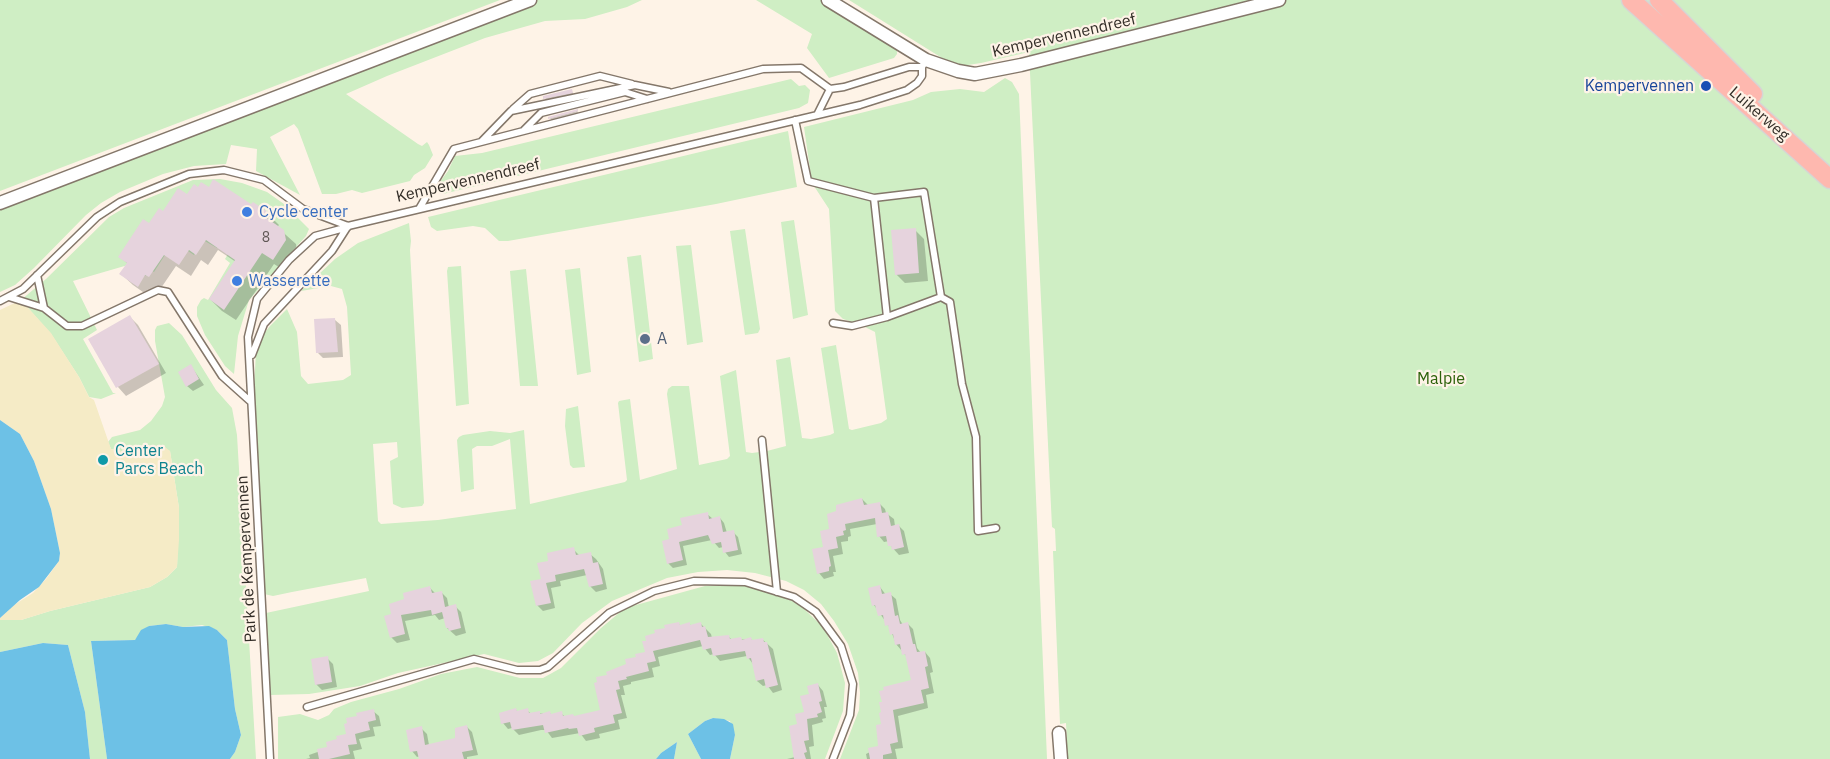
<!DOCTYPE html>
<style>
body{margin:0}
canvas{display:block;background:#fef3e7}
</style>
<canvas width="1830" height="759"></canvas>
<script>
const ctx = document.querySelector('canvas').getContext('2d');
ctx.lineJoin = 'round';
function fillPath(path, color) { ctx.fillStyle = color; ctx.fill(path, 'evenodd'); }
const shape = rows => new Path2D(rows.map(r => 'M' + r).join(''));
function stroke(path, color, width, dash) { ctx.strokeStyle = color; ctx.lineWidth = width; ctx.lineCap = dash ? 'butt' : 'round'; ctx.setLineDash(dash || []); ctx.stroke(path); }
function write(font, color, halo, rows, align = 'center') {
  ctx.font = font + ' "IBM Plex Sans",sans-serif'; ctx.lineWidth = 4.5; ctx.setLineDash([]); ctx.textBaseline = 'middle'; ctx.strokeStyle = halo; ctx.fillStyle = color; for (const [text, x, y, turn = 0] of rows) {
    ctx.save(); ctx.translate(x, y); ctx.rotate((+turn || 0) * Math.PI / 180); ctx.textAlign = isNaN(turn) ? turn : align; if (halo) ctx.strokeText(text, 0, 0); ctx.fillText(text, 0, 0); ctx.restore();
  }
}
const green = shape([
 [0,0,500,0,0,191],
 [538,0,642,0,627,7,585,19,545,21,485,38,387,76,346,94,418,144,422,146,427,142,429,145,433,155,425,168,414,175,410,181,362,193,352,190,336,194,322,194,298,129,294,124,270,137,300,195,256,171,257,149,231,145,226,164,194,166,163,174,120,192,101,203,86,215,34,268,15,285,0,292,0,208,204,132],
 [756,0,821,0,893,45,897,51,897,54,894,58,829,78,807,48,812,34],
 [849,0,1830,0,1830,759,1061,759,1061,744,1067,742,1066,723,1060,724,1053,551,1056,551,1055,529,1052,527,1029,52,981,63,961,66,942,58],
 [1005,78,1012,82,1019,94,1047,759,840,759,859,710,860,693,858,673,848,644,834,621,821,604,804,590,786,581,755,573,727,570,698,572,667,578,612,601,582,623,553,653,538,661,519,663,484,654,398,673,360,686,309,694,270,695,266,613,369,591,366,578,292,592,273,596,264,594,254,388,256,352,259,340,270,326,287,309,297,332,301,376,308,384,343,380,351,375,347,307,342,289,331,286,301,291,335,259,358,243,409,223,411,241,410,250,424,503,422,506,402,508,393,504,390,461,398,457,397,442,373,444,378,521,381,524,438,520,516,509,510,439,492,446,477,446,472,449,474,489,461,492,457,440,459,437,463,435,490,431,510,433,524,430,530,504,625,482,627,480,618,403,619,401,630,399,640,480,677,469,667,394,668,389,672,386,689,386,699,465,727,459,730,456,720,376,736,370,746,452,752,453,767,451,786,446,776,360,790,357,802,438,811,439,830,435,834,433,821,348,836,345,849,429,852,430,881,423,887,419,875,332,859,324,843,319,835,311,829,209,812,183,804,127,913,100,931,92,960,89,984,92],
 [791,79,799,86,805,85,810,90,808,103,799,108,443,194,436,187,448,171,455,156,482,153],
 [788,131,797,187,716,204,508,241,499,241,485,228,473,226,437,231,431,227,428,217],
 [220,179,242,183,267,192,284,204,309,229,306,236,249,300,238,336,234,374,225,366,205,335,197,316,197,307,201,300,204,298,208,300,230,263,225,259,241,232,231,226,217,248,203,240,194,255,185,249,165,255,154,272,150,270,146,276,128,265,73,281,97,330,83,339,113,393,116,393,101,399,89,397,79,377,51,334,21,300,46,279,109,217,124,208,193,180],
 [794,220,808,315,793,319,781,222],
 [745,229,760,329,758,333,745,335,730,231],
 [691,245,703,342,687,345,676,246],
 [641,255,653,359,639,362,627,257],
 [461,266,469,404,456,406,447,271,448,267],
 [580,268,591,372,577,375,565,270],
 [526,269,538,386,520,386,510,271],
 [169,323,182,335,216,390,232,408,237,435,256,759,230,759,235,752,241,735,235,709,227,640,217,630,202,625,183,627,166,624,149,626,135,640,91,641,107,759,90,759,85,712,68,645,43,643,0,652,0,620,21,620,50,611,150,587,167,577,177,567,179,508,170,451,151,446,126,452,111,449,108,442,112,437,140,430,151,421,162,406,165,397,155,341,155,330,157,326],
 [578,406,585,467,573,468,570,465,565,426,566,409],
 [705,586,751,586,792,601,803,608,823,627,837,653,845,683,843,711,825,759,730,759,735,735,730,721,713,718,705,721,688,734,701,759,674,759,677,742,661,753,656,759,278,759,278,717,300,714,318,720,329,715,334,709,351,702,399,689,441,674,477,667,520,678,543,678,561,668,601,628,625,608]
]);
const sand = shape([
 [21,300,51,333,79,377,89,397,94,400,111,449,126,452,151,446,165,447,170,451,179,508,179,540,177,567,167,577,150,587,50,611,21,620,0,620,0,618,14,605,33,593,46,579,59,561,60,553,51,509,34,461,20,434,0,420,0,310]
]);
const water = shape([
 [0,420,20,434,34,461,51,509,60,553,59,561,39,587,20,600,0,618],
 [166,624,183,627,209,626,217,630,227,640,235,709,241,735,235,752,230,759,107,759,91,641,135,640,141,630,149,626],
 [43,643,68,645,85,712,90,759,0,759,0,652],
 [713,718,724,719,733,724,735,735,730,759,701,759,688,734,705,721],
 [677,742,674,759,656,759,661,753]
]);
const shadow = shape([
 [571,90,574,95,547,100,545,98],
 [577,111,580,114,552,121,550,118],
 [188,196,251,206,267,213,279,225,277,227,296,244,297,252,285,271,274,264,236,320,222,311,210,299,236,262,218,250,208,265,201,260,191,276,176,266,161,288,158,286,150,297,133,285,121,274,128,264,120,257,163,213],
 [915,230,924,239,928,281,905,283,896,274],
 [130,317,138,325,166,373,126,396,118,387,90,340],
 [335,320,341,325,343,357,323,358,318,353],
 [191,366,204,385,193,391,187,386],
 [862,499,868,505,880,504,885,509,886,513,894,519,895,526,899,526,904,531,909,553,899,555,890,545,889,541,884,542,879,536,877,524,850,529,851,536,848,537,848,541,841,542,843,554,833,556,836,572,833,572,834,576,824,579,819,573,831,530],
 [707,514,713,519,720,518,724,523,727,533,733,532,738,537,742,554,729,557,725,552,723,547,719,548,712,540,683,546,687,565,673,568,668,563,671,540,684,526],
 [573,549,579,555,590,554,596,559,603,569,607,589,596,592,590,586,587,575,560,581,561,586,551,588,555,608,543,611,537,605,543,580,550,562],
 [880,587,886,595,890,594,896,599,900,620,903,625,908,624,913,629,917,648,921,653,925,652,930,658,933,672,930,673,934,693,926,695,928,708,898,716,903,748,895,749,897,759,867,759,866,754,880,747,883,725,880,714,913,681,908,658,896,644,890,628,874,605],
 [430,588,436,594,441,592,447,598,449,608,455,606,461,612,466,633,456,636,447,628,445,618,439,620,435,615,405,621,410,640,397,643,391,637,393,615],
 [678,623,681,626,689,624,692,626,701,624,711,634,712,638,728,636,732,640,751,639,753,641,762,639,773,649,782,690,773,693,767,685,763,686,757,681,753,664,747,656,720,661,714,654,710,655,703,646,658,657,660,666,652,668,654,677,631,682,631,684,623,686,625,695,621,695,627,718,618,720,620,729,599,734,600,738,586,741,580,733,552,738,546,730,541,730,519,735,512,728,508,729,503,723,516,710,518,712,527,710,531,714,550,713,552,715,561,713,565,717,575,718,602,711,609,676,646,653],
 [327,658,333,664,337,687,322,690,316,684],
 [818,685,823,691,827,707,824,707,826,718,822,719,823,722,812,725,814,746,809,747,811,759,787,759,795,757,799,726,806,713,810,695],
 [373,711,379,716,381,726,373,727,375,736,359,739,362,749,353,751,355,759,306,759,310,758,309,755,329,748,348,735],
 [467,727,472,732,478,755,467,757,467,759,421,759,420,756,417,757,412,751,421,728,427,734,429,745,457,739]
]);
const building = shape([
 [572,89,573,93,543,99,543,96],
 [578,109,578,111,548,119,548,117],
 [213,179,251,204,253,202,268,212,265,217,284,230,286,240,273,260,262,253,224,310,209,299,235,260,206,240,196,255,189,250,179,265,164,255,149,277,145,275,138,287,119,274,127,263,118,257,143,219,149,223,159,208,163,211,178,188,187,194,194,184,198,187,201,182,209,187],
 [916,228,919,273,895,275,891,230],
 [130,315,159,364,116,388,88,339],
 [335,318,338,352,316,353,314,319],
 [191,364,199,379,186,387,178,372],
 [862,498,864,505,880,502,882,513,888,512,891,526,899,524,904,547,892,550,891,546,888,546,886,536,877,537,875,518,845,524,846,530,843,531,844,535,836,537,838,548,828,550,831,566,829,567,829,571,817,574,812,549,823,547,820,531,829,529,827,514,836,511,836,505],
 [708,512,709,519,720,516,723,532,734,530,738,550,723,553,721,542,712,544,708,535,679,542,683,560,667,564,662,541,669,539,667,529,682,525,680,518],
 [574,547,576,555,591,552,593,563,598,562,603,584,589,587,584,569,555,575,556,581,546,583,551,603,536,606,530,581,541,579,537,563,548,561,547,553],
 [880,585,882,594,891,592,895,616,898,615,900,624,908,622,913,644,915,644,917,652,925,651,928,666,925,667,929,688,921,690,924,703,893,710,898,742,890,744,892,753,883,755,883,759,870,759,868,748,878,746,876,725,881,724,879,713,881,712,879,702,882,702,879,691,884,690,883,687,911,680,905,654,902,655,900,644,895,645,893,634,890,635,888,625,885,626,883,615,878,616,875,605,872,606,868,588],
 [430,586,432,593,442,591,445,607,456,604,461,628,449,631,448,628,446,628,442,612,432,615,431,610,401,615,405,634,390,638,384,616,391,614,389,604,404,599,403,593],
 [679,622,680,625,690,622,690,625,701,622,702,627,705,626,708,637,729,635,730,639,741,637,742,640,751,637,752,640,763,638,764,642,767,642,778,685,766,688,764,679,756,681,751,658,747,659,745,651,713,656,711,648,703,650,700,640,653,651,656,661,647,663,649,671,626,677,627,679,618,681,620,689,616,690,622,713,613,715,615,723,594,728,595,732,579,736,577,728,569,729,568,728,545,733,543,725,512,730,510,722,501,724,499,713,516,708,517,711,528,708,529,713,540,711,540,714,550,711,551,714,562,711,563,716,573,714,574,716,600,710,594,683,597,682,596,677,607,675,606,672,626,664,625,659,636,657,635,654,645,652,642,641,646,641,645,636,655,633,654,630,665,628,664,625],
 [328,656,332,682,315,685,311,659],
 [818,683,822,701,819,702,822,712,817,714,818,717,807,719,809,740,804,741,807,752,804,753,806,759,794,759,789,726,797,724,795,714,804,712,800,696,809,694,807,686],
 [374,709,376,720,368,722,370,730,355,734,357,744,348,745,350,754,329,759,319,759,317,749,327,747,326,742,337,739,336,736,346,734,344,724,347,723,346,718,357,716,356,713],
 [467,725,473,750,462,752,464,759,419,759,417,751,410,752,406,730,422,726,425,745,455,738,455,728]
]);
const lane = shape([
 [513,109,530,94,600,76,632,84],
 [818,113,830,89],
 [795,120,808,181,874,198,924,192,941,297,950,302,962,384,976,437,978,531,996,528],
 [524,130,541,113,625,92,647,99],
 [482,141,511,111,635,85,669,92],
 [874,198,887,317,941,297],
 [419,209,454,149,763,69,801,68,830,89,844,87,909,67,922,67],
 [9,297,44,308,37,275],
 [0,301,23,289,97,217,120,202,189,174,224,170,264,180,303,209,348,226,860,105,907,90,917,83,922,76,922,67,926,60],
 [44,308,67,326,82,326,158,290,168,292,222,376,251,402],
 [833,323,852,326,887,317],
 [252,355,264,324,332,251,348,226],
 [762,440,777,592],
 [307,707,474,659,517,670,540,670,548,667,609,613,654,591,694,581,745,582,794,597,816,612,841,646,853,684,850,715,833,759],
 [270,759,248,337,257,299,289,260,315,236,348,227]
]);
const street = shape([
 [828,0,926,60,958,71,975,74,1021,65,1279,0],
 [0,203,530,0],
 [1059,733,1061,759]
]);
const primary = shape([
 [1631,0,1830,179],
 [1659,0,1753,94]
]);
const markers = [
 [1706,86,6,"#1a4fb4"],
 [247,212,6,"#3f7fe0"],
 [237,281,6,"#3f7fe0"],
 [645,339,6,"#5c6f8a"],
 [103,460,6,"#0f9aa8"]
];
const numberNames = [
 ["8",266,238]
];
const streetNames = [
 ["Kempervennendreef",1064,36,-13],
 ["Luikerweg",1759,114,41],
 ["Kempervennendreef",468,181,-13],
 ["Park de Kempervennen",247,559,-93]
];
const transitNames = [
 ["Kempervennen",1694,86]
];
const shopNames = [
 ["Cycle center",259,212],
 ["Wasserette",249,281]
];
const serviceNames = [
 ["A",657,339]
];
const parkNames = [
 ["Malpie",1441,379]
];
const cultureNames = [
 ["Center",115,451],
 ["Parcs Beach",115,469]
];
fillPath(green, '#cfeec4');
fillPath(sand, '#f5ebc6');
fillPath(water, '#6dc1e6');
fillPath(shadow, '#0003');
fillPath(building, '#e6d3dd');
stroke(lane, '#84776a', 9);
stroke(street, '#84776a', 15);
stroke(primary, '#d6d5d4', 21);
stroke(lane, '#fff', 6);
stroke(street, '#fff', 12);
stroke(primary, '#feb8af', 18);
for (const [x, y, r, color] of markers) { const dot = new Path2D(); dot.arc(x, y, r, 0, 2 * Math.PI); ctx.fillStyle = color; ctx.fill(dot); stroke(dot, '#fef3e7', 2); }
write('14px', '#5f5654', null, numberNames);
write('16px', '#322d27', '#fef3e7', streetNames);
write('16px', '#164399', '#fef3e7', transitNames, 'right');
write('16px', '#366cbe', '#fef3e7', shopNames, 'left');
write('16px', '#4e5e75', '#fef3e7', serviceNames, 'left');
write('16px', '#2c6109', '#fef3e7', parkNames);
write('16px', '#0d838f', '#fef3e7', cultureNames, 'left');
</script>
